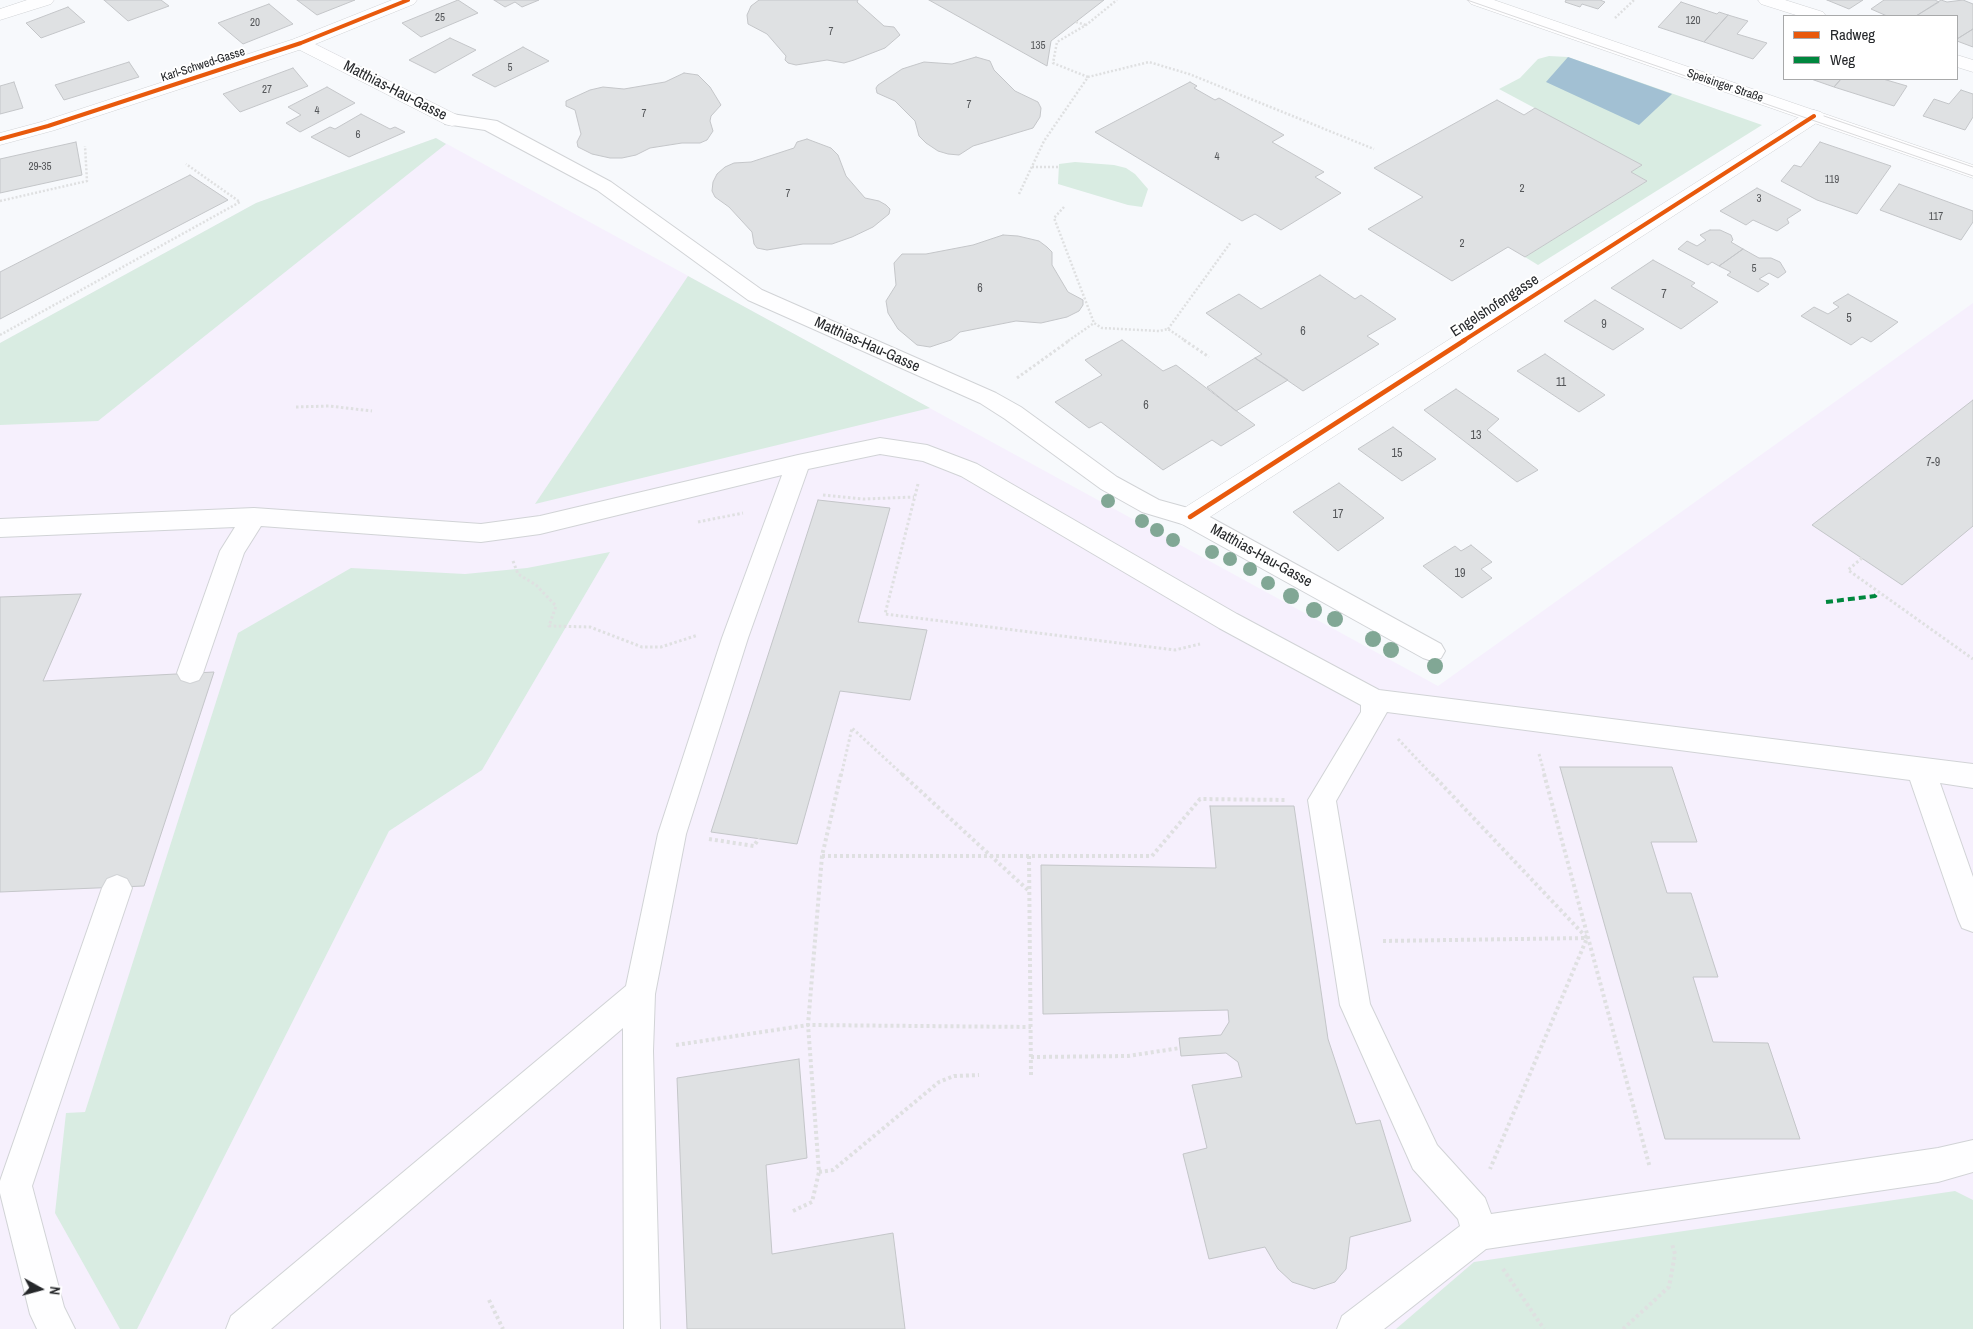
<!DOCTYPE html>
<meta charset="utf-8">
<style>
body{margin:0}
#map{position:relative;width:1973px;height:1329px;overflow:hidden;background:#f7f9fc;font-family:"Archivo Narrow",sans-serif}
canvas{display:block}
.legend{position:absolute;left:1783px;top:15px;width:175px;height:65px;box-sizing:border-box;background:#fff;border:1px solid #a8a9aa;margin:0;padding:6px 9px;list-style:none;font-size:15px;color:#25272a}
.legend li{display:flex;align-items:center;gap:10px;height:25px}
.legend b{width:25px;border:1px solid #a8a9aa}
.north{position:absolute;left:15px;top:1264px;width:50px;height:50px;-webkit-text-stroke:4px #fff;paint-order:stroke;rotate:97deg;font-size:14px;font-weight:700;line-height:20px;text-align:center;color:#25272a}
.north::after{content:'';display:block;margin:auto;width:18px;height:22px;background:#25272a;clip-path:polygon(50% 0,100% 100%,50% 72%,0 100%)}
</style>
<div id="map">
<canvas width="1973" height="1329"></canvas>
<ul class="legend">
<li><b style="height:6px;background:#e8590c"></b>Radweg</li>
<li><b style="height:6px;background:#00873e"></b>Weg</li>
</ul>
<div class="north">N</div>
</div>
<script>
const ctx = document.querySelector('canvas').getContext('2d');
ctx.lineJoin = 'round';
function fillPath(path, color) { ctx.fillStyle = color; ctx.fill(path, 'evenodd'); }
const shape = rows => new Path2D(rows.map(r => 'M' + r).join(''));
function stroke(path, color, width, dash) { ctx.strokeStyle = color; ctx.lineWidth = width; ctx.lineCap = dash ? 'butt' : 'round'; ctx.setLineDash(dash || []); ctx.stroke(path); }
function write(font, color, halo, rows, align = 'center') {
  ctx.font = font + ' "Archivo Narrow",sans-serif'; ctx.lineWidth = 4; ctx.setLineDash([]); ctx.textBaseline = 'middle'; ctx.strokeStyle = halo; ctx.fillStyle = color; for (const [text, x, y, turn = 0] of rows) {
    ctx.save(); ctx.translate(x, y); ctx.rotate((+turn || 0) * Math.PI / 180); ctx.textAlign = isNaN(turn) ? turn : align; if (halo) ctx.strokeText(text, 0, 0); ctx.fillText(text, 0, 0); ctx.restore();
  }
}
const medical = shape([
 [436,138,1438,686,1973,303,1973,1329,0,1329,0,343,256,203]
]);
const green = shape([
 [1549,56,1568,57,1762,125,1538,265,1525,257,1647,181,1631,172,1641,165,1499,89,1520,78,1538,59],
 [436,138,446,144,98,421,0,425,0,343,256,203],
 [1075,162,1114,165,1126,168,1135,174,1148,189,1142,207,1128,205,1058,184,1059,164],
 [688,276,930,408,535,504],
 [610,552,482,770,389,831,137,1329,120,1329,55,1213,66,1113,85,1112,238,633,351,568,465,574,527,568],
 [1955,1191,1973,1200,1973,1329,1396,1329,1474,1262]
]);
const water = shape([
 [1568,57,1672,94,1639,125,1546,82]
]);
const building = shape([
 [104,0,161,0,169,6,128,21,104,0],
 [297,0,355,0,317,15,297,0],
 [458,0,478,13,421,37,402,23,458,0],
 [494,0,539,0,522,7,515,2,505,7,494,0],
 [759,0,858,0,857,2,884,26,894,27,900,35,885,48,854,60,844,63,827,60,796,65,788,63,785,60,786,56,767,34,748,24,747,15,751,6,759,0],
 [929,0,1104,0,1051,41,1047,66,929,0],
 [1566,0,1600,0,1605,2,1598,9,1582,4,1580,7,1565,2,1566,0],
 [1827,0,1863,0,1849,9,1827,0],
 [1884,0,1935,0,1939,2,1916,16,1887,16,1871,9,1884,0],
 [1941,0,1947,2,1963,0,1973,4,1973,29,1957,39,1957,16,1916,16,1941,0],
 [1681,2,1717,14,1719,12,1728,15,1704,42,1658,27,1681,2],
 [269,4,293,24,243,44,218,23,269,4],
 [68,7,85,22,41,38,26,23,68,7],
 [1728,15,1748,21,1737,34,1767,43,1753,59,1704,42,1728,15],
 [1973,29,1973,47,1957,41,1957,39,1973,29],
 [450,38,476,50,435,73,409,60,450,38],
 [523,47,549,61,495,87,472,75,523,47],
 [976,57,990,61,994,70,1015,91,1038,102,1041,108,1040,117,1033,128,973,146,959,155,948,154,938,151,926,143,919,136,915,121,895,101,877,93,876,88,878,85,902,69,924,62,952,64,976,57],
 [129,62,139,77,64,100,55,85,129,62],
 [293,68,308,86,240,112,223,94,293,68],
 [684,73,698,75,710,87,721,105,711,116,710,121,713,131,707,140,700,143,682,143,650,148,636,155,622,158,610,158,592,154,578,147,577,142,581,134,575,110,566,106,566,101,590,90,603,87,624,89,665,82,684,73],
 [1811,79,1841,79,1834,87,1811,79],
 [1841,79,1883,79,1907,86,1894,106,1834,87,1841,79],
 [14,82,23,108,0,114,0,86,14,82],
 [1190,82,1197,86,1194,88,1215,100,1219,98,1284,135,1272,142,1324,172,1315,177,1341,193,1281,230,1255,214,1242,221,1095,132,1190,82],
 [327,87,355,103,300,132,286,123,301,115,288,107,327,87],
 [1961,90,1973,94,1973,117,1965,130,1923,116,1934,99,1949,104,1961,90],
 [1497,100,1524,115,1535,108,1642,165,1631,172,1647,181,1525,257,1508,247,1452,281,1368,229,1423,197,1374,168,1497,100],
 [361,114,390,129,395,127,405,132,349,157,311,137,330,127,335,129,361,114],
 [807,139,831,148,838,155,846,176,865,198,879,201,886,205,890,209,889,214,873,227,852,237,832,244,803,244,767,250,757,248,754,244,752,232,729,207,715,197,712,191,713,182,717,174,725,167,734,163,751,162,794,148,797,142,807,139],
 [76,142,82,175,0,193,0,159,76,142],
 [1820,142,1891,166,1857,214,1817,200,1781,181,1794,165,1801,167,1820,142],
 [190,175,228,200,0,319,0,272,190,175],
 [1899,184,1973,211,1973,222,1961,240,1880,210,1899,184],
 [1757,188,1801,210,1787,219,1789,223,1777,231,1753,220,1746,225,1720,211,1757,188],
 [1710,230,1720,230,1731,235,1733,240,1731,242,1743,249,1719,266,1712,262,1708,265,1678,249,1687,241,1697,246,1706,240,1700,235,1710,230],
 [1003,235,1018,236,1039,241,1047,247,1052,252,1052,265,1068,292,1083,300,1083,305,1079,311,1067,317,1041,323,1016,321,960,332,951,340,930,347,917,345,898,329,888,313,886,301,896,285,894,263,902,254,926,254,973,245,1003,235],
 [1743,249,1759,258,1771,258,1780,262,1786,272,1778,278,1769,273,1759,279,1769,284,1758,292,1727,275,1731,272,1719,266,1743,249],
 [1653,260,1695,283,1691,286,1718,302,1681,329,1611,288,1653,260],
 [1320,275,1355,299,1361,295,1396,319,1367,336,1379,344,1303,391,1255,358,1262,354,1206,313,1239,294,1261,309,1320,275],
 [1848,294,1898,322,1871,342,1862,337,1851,345,1801,316,1814,307,1828,314,1839,307,1833,303,1848,294],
 [1595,300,1644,329,1613,350,1564,321,1595,300],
 [1122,340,1163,371,1176,365,1255,425,1221,446,1212,440,1163,470,1101,422,1089,428,1055,402,1102,375,1085,360,1122,340],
 [1545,354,1605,395,1579,412,1517,371,1545,354],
 [1255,358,1288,380,1236,411,1207,387,1255,358],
 [1456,389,1499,419,1487,430,1538,470,1517,482,1424,410,1456,389],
 [1973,400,1973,526,1902,585,1812,525,1973,400],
 [1393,427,1436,459,1402,481,1358,449,1393,427],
 [1339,483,1384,518,1338,551,1293,512,1339,483],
 [818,500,890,508,858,622,927,630,910,700,840,691,797,844,711,832,818,500],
 [1471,545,1492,562,1481,569,1492,578,1462,598,1423,566,1455,546,1461,551,1471,545],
 [81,594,43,681,214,672,144,886,0,892,0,597,81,594],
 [1560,767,1672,767,1697,842,1651,842,1667,893,1691,893,1718,977,1693,977,1713,1042,1768,1043,1800,1139,1665,1139,1560,767],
 [1210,806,1294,806,1328,1039,1356,1124,1380,1120,1411,1221,1350,1237,1346,1269,1335,1282,1314,1289,1292,1282,1278,1269,1265,1247,1209,1259,1183,1154,1207,1148,1192,1085,1242,1077,1238,1062,1226,1053,1181,1056,1179,1038,1221,1035,1229,1022,1228,1010,1043,1014,1041,865,1216,868,1210,806],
 [799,1059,807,1158,766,1165,772,1254,893,1233,905,1329,687,1329,677,1078,799,1059]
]);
const pathFar2 = shape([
 [1615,18,1634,0],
 [1076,22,1086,25],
 [1088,77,1053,63,1057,42,1086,25,1117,0],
 [1032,167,1059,167],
 [1019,194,1044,141,1088,77,1149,62,1189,74,1374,149],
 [0,201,87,181,85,146],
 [1064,207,1054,218,1094,323],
 [1168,329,1231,242],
 [0,335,240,202,186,164],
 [1068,341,1094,323,1102,328,1159,331,1168,329,1186,341]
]);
const pathFar1 = shape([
 [1184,340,1209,357],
 [1017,378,1070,340],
 [296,407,329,406,372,411],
 [918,484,885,614,1175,650,1200,644],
 [823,495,864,499,914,497],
 [698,522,743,513],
 [1862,558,1848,570,1973,659],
 [513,561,518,574,536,585,556,606,549,626,590,627,642,647,661,647,698,635],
 [1398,739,1433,776],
 [1539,754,1545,776],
 [841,776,852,728,904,776]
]);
const path = shape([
 [902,774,1030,892],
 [1432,774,1587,938,1490,1169],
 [1544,774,1650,1168],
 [709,839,754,846,759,838],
 [822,856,1152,856,1200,799,1287,800],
 [1029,856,1031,1075],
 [1383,941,1587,938],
 [676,1045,808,1025,1031,1027],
 [1031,1057,1128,1056,1180,1048],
 [819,1172,833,1170,939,1082,954,1076,979,1075],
 [793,1211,812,1202,819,1172,808,1025,822,856,841,774],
 [1503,1269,1544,1329],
 [489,1300,503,1329],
 [1623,1329,1669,1287,1675,1254,1672,1244]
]);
const lane = shape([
 [452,114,497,121,611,182,762,290,996,393,1021,407,1117,477,1159,500,1199,511,1441,644,1445,651,1441,658,1432,661,1423,658,1182,524,1142,512,1101,489,1005,419,980,403,748,300,597,190,485,130,445,124,443,120,445,116,452,114],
 [880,438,927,445,977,464,1237,614,1379,690,1973,764,1973,788,1940,783,1973,877,1973,932,1962,928,1958,919,1910,780,1387,712,1336,801,1370,1004,1437,1145,1485,1198,1491,1214,1938,1148,1973,1140,1973,1172,1938,1182,1486,1249,1384,1329,1337,1329,1342,1316,1460,1226,1458,1219,1413,1169,1340,1005,1308,800,1361,712,1361,705,1219,628,961,476,923,461,880,454,808,469,748,638,686,834,655,994,653,1051,660,1329,624,1329,623,1028,271,1329,226,1329,231,1316,626,986,658,834,722,638,782,475,540,534,481,542,261,526,244,553,203,673,199,680,190,683,181,680,177,673,220,551,235,527,0,537,0,519,254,508,481,524,540,516,798,455,880,438],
 [117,875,127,879,132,888,32,1186,64,1307,75,1329,37,1329,30,1314,0,1193,0,1181,102,888,107,879,117,875]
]);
const street = shape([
 [27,0,54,0,51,4,0,20,0,9,27,0],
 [1758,0,1785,0,1823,12,1826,16,1799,16,1761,4,1758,0],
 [301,37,459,116,462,120,459,124,452,126,445,124,294,47,292,43,294,39,301,37],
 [1957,55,1973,60,1973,72,1957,67,1957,55],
 [1814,110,1821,112,1824,116,1821,120,1199,524,1190,526,1181,524,1177,517,1181,510,1807,112,1814,110]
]);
const secondary = shape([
 [392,0,417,0,414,4,308,47,55,130,0,145,0,133,41,122,294,39,392,0],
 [1468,0,1494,0,1973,165,1973,178,1471,4,1468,0]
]);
const tram = shape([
 [1467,0,1973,176],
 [1824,116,1973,167]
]);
const quiet = shape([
 [1826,602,1875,596,1878,592]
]);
const cyclewayFar1 = shape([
 [0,139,48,126,301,43,408,0],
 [1463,341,1814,116]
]);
const cycleway = shape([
 [1190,517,1465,340]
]);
const trees = [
 [1108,501,7],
 [1142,521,7],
 [1157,530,7],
 [1173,540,7],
 [1212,552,7],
 [1230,559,7],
 [1250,569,7],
 [1268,583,7],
 [1291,596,8],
 [1314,610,8],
 [1335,619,8],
 [1373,639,8],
 [1391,650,8],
 [1435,666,8]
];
const farNumbernames = [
 ["25",440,18],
 ["120",1693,21],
 ["20",255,23],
 ["7",831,32],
 ["135",1038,46],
 ["5",510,68],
 ["27",267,90],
 ["7",969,105],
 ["4",317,111],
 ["7",644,114],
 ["6",358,135],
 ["4",1217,157],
 ["29-35",40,167],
 ["119",1832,180],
 ["2",1522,189],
 ["7",788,194],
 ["3",1759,199],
 ["117",1936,217],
 ["2",1462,244],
 ["5",1754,269]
];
const farStreetnames = [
 ["Karl-Schwed-Gasse",203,65,-18],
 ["Speisinger Straße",1725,86,19]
];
const numberNames = [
 ["6",980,289],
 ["7",1664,295],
 ["5",1849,319],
 ["9",1604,325],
 ["6",1303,332],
 ["11",1561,383],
 ["6",1146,406],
 ["13",1476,436],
 ["15",1397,454],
 ["7-9",1933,463],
 ["17",1338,515],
 ["19",1460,574]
];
const streetNames = [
 ["Matthias-Hau-Gasse",395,91,27],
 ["Engelshofengasse",1495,306,-33],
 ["Matthias-Hau-Gasse",867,345,24],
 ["Matthias-Hau-Gasse",1261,556,29]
];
fillPath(medical, '#f6f0fd');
fillPath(green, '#d9ece2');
fillPath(water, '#a2c0d3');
fillPath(building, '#dfe1e3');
stroke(building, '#c4c6c9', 1);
stroke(lane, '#d1d3d6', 2);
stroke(street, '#d1d3d6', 1);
stroke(secondary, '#d1d3d6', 1);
stroke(pathFar2, '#dfe0e1', 2.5, [2, 2]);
stroke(pathFar1, '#dfe0e1', 3, [2.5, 2.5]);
stroke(path, '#dfe0e1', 4, [3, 3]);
fillPath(lane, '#fefeff');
fillPath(street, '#fefeff');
fillPath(secondary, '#fefeff');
stroke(tram, '#dadadc', 1);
stroke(quiet, '#00873e', 4, [7, 4]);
stroke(cyclewayFar1, '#e8590c', 4);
stroke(cycleway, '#e8590c', 4.5);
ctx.fillStyle = '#81a795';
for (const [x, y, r] of trees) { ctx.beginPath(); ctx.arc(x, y, r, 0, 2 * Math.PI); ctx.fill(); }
write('11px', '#545659', null, farNumbernames);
write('12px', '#25272a', '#fff', farStreetnames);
write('12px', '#545659', null, numberNames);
write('15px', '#25272a', '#fff', streetNames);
</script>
